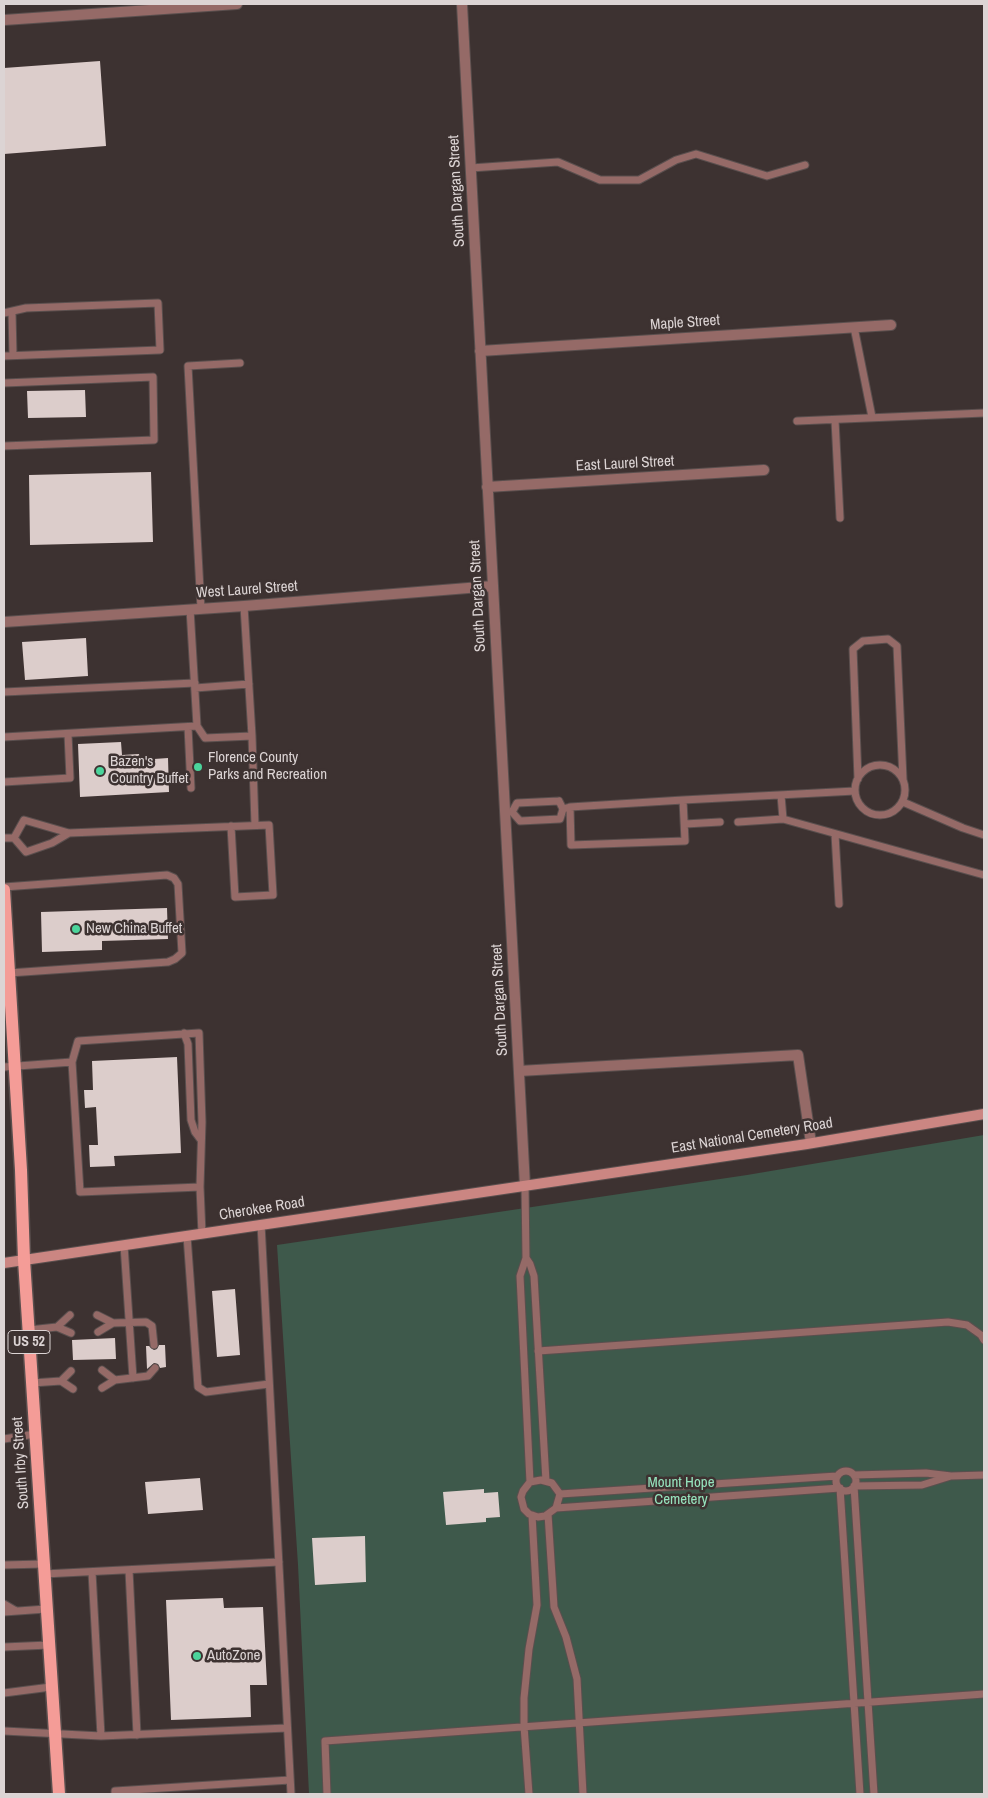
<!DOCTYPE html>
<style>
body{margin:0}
#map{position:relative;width:988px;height:1798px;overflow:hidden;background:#3d3231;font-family:"Archivo Narrow",sans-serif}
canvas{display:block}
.frame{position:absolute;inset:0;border:5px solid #dcd4d4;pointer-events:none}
</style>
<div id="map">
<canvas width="988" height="1798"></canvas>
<div class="frame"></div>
</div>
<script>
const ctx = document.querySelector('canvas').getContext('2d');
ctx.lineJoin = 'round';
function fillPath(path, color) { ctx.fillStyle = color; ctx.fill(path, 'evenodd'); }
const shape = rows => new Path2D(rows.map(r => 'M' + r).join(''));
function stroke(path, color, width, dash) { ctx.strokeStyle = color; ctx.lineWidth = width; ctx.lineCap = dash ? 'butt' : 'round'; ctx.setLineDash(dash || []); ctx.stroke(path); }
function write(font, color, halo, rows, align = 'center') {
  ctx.font = font + ' "Archivo Narrow",sans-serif'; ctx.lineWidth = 5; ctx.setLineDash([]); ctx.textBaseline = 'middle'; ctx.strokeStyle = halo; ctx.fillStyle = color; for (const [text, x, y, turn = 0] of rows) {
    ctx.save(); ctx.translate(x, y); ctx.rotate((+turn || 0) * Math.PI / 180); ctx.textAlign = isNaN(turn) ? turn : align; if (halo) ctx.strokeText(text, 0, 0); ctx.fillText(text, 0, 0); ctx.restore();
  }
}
const green = shape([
 [984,1135,984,1794,309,1794,298,1565,277,1245,747,1175]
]);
const building = shape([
 [100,61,106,146,4,154,4,68],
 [85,390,86,417,28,418,27,391],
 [151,472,153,542,30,545,29,475],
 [86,638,88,676,25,680,22,642],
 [121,742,122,755,139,754,140,760,168,758,169,792,80,797,78,744],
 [167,908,168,939,102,941,102,950,42,952,41,912],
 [177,1057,181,1153,114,1156,115,1166,90,1167,89,1145,98,1145,96,1107,85,1108,84,1090,93,1090,92,1061],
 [235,1289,240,1355,217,1357,212,1291],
 [115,1338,116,1359,73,1360,72,1340],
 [159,1345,165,1345,166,1367,160,1368,158,1364,154,1363,147,1369,146,1346,149,1346,154,1350,157,1349],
 [200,1478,203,1510,148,1514,145,1482],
 [484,1489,484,1493,498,1492,500,1517,486,1518,486,1522,446,1525,443,1492],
 [365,1536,366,1582,315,1585,312,1538],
 [223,1598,224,1608,263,1607,267,1685,250,1685,251,1717,171,1720,166,1600]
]);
const lane = shape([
 [471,168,558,162,600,180,639,180,676,160,696,154,767,176,805,165],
 [12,312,13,355],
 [4,313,26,308,158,303,160,350,4,356],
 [854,327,872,417],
 [4,383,153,377,154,440,4,446],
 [835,420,840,518],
 [797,421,984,413],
 [244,606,252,736,255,825],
 [201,609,188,366,240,363],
 [195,688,249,684],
 [4,692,195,683],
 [197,726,205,738,252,736],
 [188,727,191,788],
 [4,737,197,726,190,609],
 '855 790a25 25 0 1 1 50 0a25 25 0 1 1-50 0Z',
 [858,779,853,649,863,641,888,639,897,646,903,779],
 [4,782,70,778,68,734],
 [683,800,855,791],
 [559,801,563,809,560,819,520,821,512,812,517,803,559,801],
 [903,802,963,828,984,835],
 [563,809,570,807,683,800,685,841,571,845,570,807],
 [783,819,984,875],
 [738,822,783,819,781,795],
 [685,824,720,822],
 [835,834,839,904],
 [4,838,14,838],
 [14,838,24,820,69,833,269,825,273,895,235,897,231,826],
 [14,838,26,852,52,843,69,833],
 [4,887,167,875,174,878,178,884,182,953,175,959,168,962,9,973],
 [184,1033,188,1044,191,1120,195,1132,201,1140],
 [4,1067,72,1062],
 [525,1186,526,1258],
 [200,1187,80,1192,72,1062,78,1041,199,1033,202,1122,200,1187,202,1234],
 [261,1224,291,1794],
 [187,1236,198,1387,206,1392,269,1384],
 [124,1245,133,1378],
 [70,1315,57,1327,71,1333],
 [97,1315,113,1323,98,1332],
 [113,1323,146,1322,152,1326,154,1345],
 [29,1330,57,1327],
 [538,1351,948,1322,967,1325,981,1335,984,1340],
 [102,1370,115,1380,102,1388],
 [71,1371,61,1381,73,1389],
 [115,1380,148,1376,155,1368],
 [32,1383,61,1381],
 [4,1439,35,1434],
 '836 1481a10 10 0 1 1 20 0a10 10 0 1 1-20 0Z',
 [854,1475,926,1473,951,1476,984,1475],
 [530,1482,541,1480,552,1483,560,1494,556,1508,545,1516,538,1517,529,1514,524,1509,521,1497,523,1491,530,1482,520,1276,526,1258,530,1264,534,1276,546,1481],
 [560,1494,837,1476],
 [556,1508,840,1488,860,1794],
 [548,1514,554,1607,566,1637,577,1679,583,1794],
 [4,1565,43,1564],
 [129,1570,137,1735],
 [92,1572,101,1736],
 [44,1574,279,1562],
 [4,1604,16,1611],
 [4,1612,46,1609],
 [4,1647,49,1645],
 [4,1693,51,1687],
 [4,1731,101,1736,287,1728],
 [115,1794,115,1791,290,1780],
 [327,1794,325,1741,984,1694],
 [529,1794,524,1726,524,1698,529,1649,537,1605,532,1515],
 [874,1794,854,1486,922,1485,951,1476]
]);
const street = shape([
 [462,4,525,1186],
 [4,20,237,4],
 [480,351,891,325],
 [487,487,764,470],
 [4,622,244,606,493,586],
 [519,1071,798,1055,811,1143]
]);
const secondary = shape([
 [4,1263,807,1144,984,1114]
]);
const primary = shape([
 [4,890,21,1170,24,1260,59,1794]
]);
const markers = [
 [198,767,5,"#4bd49b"],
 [100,771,5,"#4bd49b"],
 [76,929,5,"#4bd49b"],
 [197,1656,5,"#4bd49b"]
];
const shields = [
 [29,1342,42]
];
const shieldNames = [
 ["US 52",29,1342]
];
const streetNames = [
 ["South Dargan Street",457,191,-93],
 ["Maple Street",685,323,-4],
 ["East Laurel Street",625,464,-3],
 ["West Laurel Street",247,590,-4],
 ["South Dargan Street",478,596,-93],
 ["South Dargan Street",500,1000,-93],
 ["East National Cemetery Road",752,1136,-9],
 ["Cherokee Road",262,1209,-9],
 ["South Irby Street",21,1463,-94]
];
const poiNames = [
 ["Florence County",208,758],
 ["Parks and Recreation",208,775],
 ["Bazen's",110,762],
 ["Country Buffet",110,779],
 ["New China Buffet",86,929],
 ["AutoZone",207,1656]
];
const parkNames = [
 ["Mount Hope",681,1483],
 ["Cemetery",681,1500]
];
fillPath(green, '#3e594b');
fillPath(building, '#dccdcb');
stroke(lane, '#5a4f4e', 9);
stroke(street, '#5a4f4e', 12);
stroke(secondary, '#5a4f4e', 12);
stroke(primary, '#5a4f4e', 15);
stroke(lane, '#956a67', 7);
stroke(street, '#956a67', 10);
stroke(secondary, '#cb8682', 10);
stroke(primary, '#f49c97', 12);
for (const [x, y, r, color] of markers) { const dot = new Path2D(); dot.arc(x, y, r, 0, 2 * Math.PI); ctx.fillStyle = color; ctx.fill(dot); stroke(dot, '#3d3231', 2); }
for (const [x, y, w] of shields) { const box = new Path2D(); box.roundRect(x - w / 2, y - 11.5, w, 23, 4); ctx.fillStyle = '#3d3231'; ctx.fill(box); stroke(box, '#dcd4d4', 1); }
write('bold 14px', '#dcd4d4', null, shieldNames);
write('15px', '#dcd4d4', '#3d3231', streetNames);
write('15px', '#dcd4d4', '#3d3231', poiNames, 'left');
write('15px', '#96e4be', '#3d3231', parkNames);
</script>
